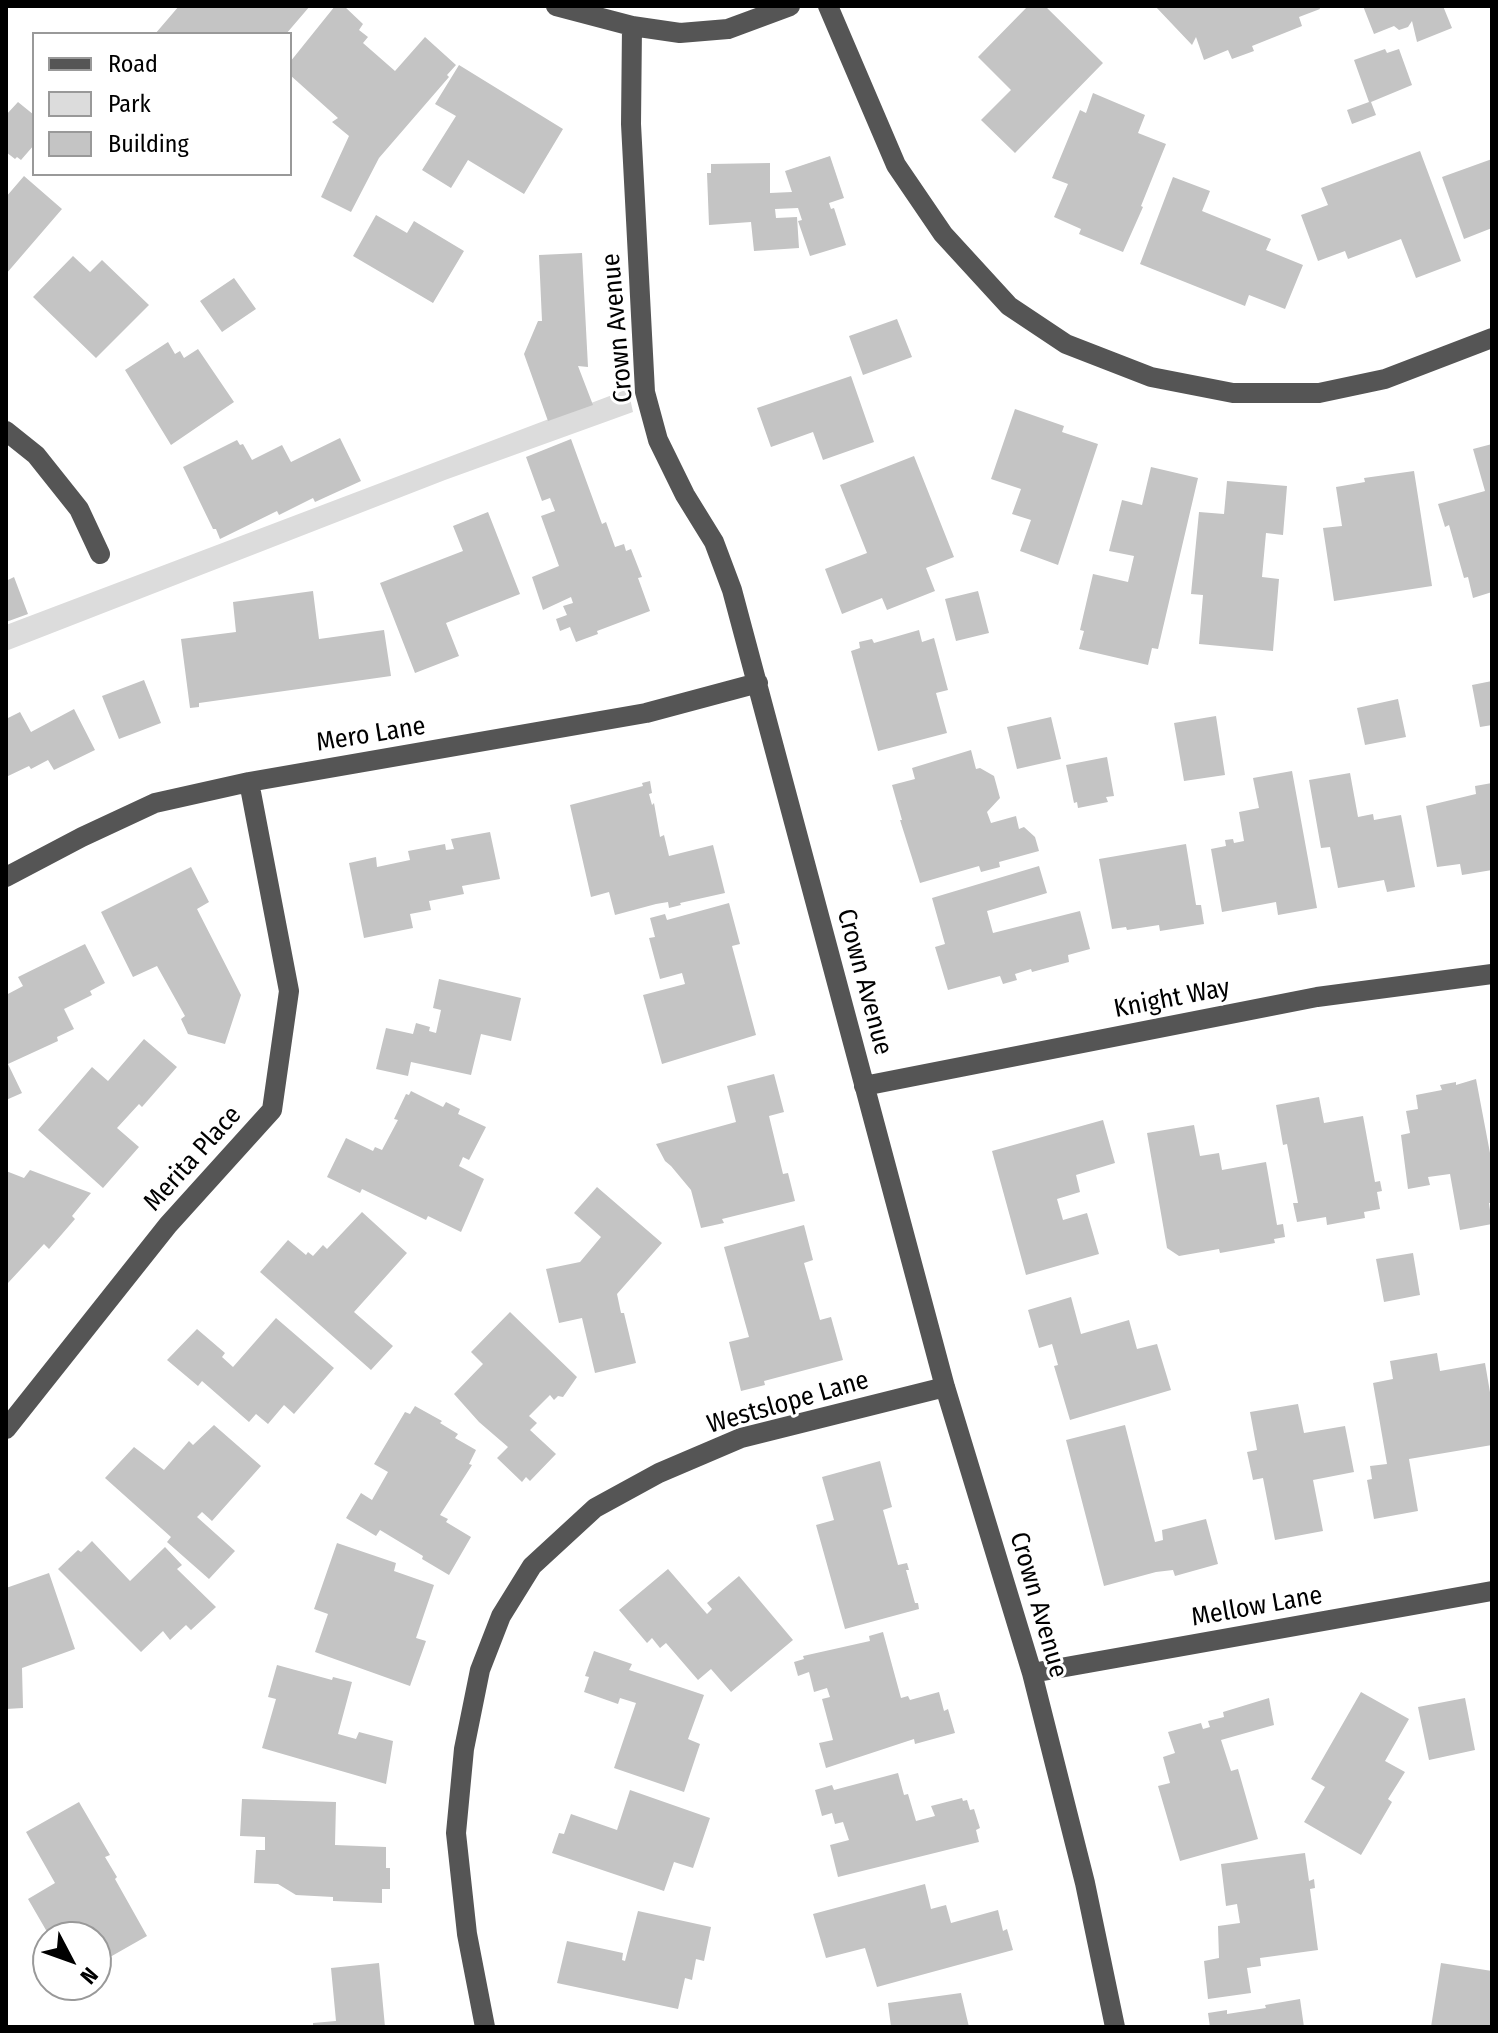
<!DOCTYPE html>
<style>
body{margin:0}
#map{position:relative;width:1498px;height:2033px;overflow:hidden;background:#fff;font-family:"Fira Sans Condensed",sans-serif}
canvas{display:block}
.frame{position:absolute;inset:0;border:8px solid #000;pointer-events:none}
.legend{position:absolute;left:32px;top:32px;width:260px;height:144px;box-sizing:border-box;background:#fff;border:2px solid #999;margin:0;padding:10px 14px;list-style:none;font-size:24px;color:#000}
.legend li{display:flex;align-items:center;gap:16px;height:40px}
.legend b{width:40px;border:2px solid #999}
.north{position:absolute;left:32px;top:1921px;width:80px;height:80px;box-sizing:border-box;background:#fff;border:2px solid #999;border-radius:50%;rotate:131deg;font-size:22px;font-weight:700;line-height:32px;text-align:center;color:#000}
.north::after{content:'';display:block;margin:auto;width:28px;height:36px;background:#000;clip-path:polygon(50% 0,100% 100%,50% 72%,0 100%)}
</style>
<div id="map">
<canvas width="1498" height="2033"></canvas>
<div class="frame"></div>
<ul class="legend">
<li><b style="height:10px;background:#555"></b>Road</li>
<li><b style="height:22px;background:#dcdcdc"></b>Park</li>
<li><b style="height:22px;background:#c4c4c4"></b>Building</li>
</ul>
<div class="north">N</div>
</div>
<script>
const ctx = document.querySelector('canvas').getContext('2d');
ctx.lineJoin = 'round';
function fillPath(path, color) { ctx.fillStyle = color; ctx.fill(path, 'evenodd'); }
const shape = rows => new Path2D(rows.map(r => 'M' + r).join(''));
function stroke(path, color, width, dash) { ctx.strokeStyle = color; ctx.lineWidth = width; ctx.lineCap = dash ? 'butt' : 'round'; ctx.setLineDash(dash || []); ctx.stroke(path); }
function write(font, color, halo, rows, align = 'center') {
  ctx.font = font + ' "Fira Sans Condensed",sans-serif'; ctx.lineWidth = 6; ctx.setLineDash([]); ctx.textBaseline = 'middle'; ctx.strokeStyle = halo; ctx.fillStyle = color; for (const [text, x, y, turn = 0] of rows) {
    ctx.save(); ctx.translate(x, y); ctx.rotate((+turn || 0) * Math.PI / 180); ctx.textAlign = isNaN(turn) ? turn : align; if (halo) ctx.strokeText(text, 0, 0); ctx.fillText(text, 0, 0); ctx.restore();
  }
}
const green = shape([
 [628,389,633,412,445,480,6,651,6,625]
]);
const building = shape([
 [179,6,310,6,286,34,155,34],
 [335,6,344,6,363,24,359,30,368,37,363,43,395,71,425,37,456,65,447,75,449,77,379,158,351,212,321,197,349,136,332,122,338,118,290,75,290,62],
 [1028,6,1045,6,1103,63,1015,153,981,120,1011,90,978,57],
 [1155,6,1319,6,1320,9,1299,17,1302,26,1252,46,1254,51,1232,59,1228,50,1204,60,1196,37,1192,45],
 [1363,6,1443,6,1452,28,1417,42,1412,21,1408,27,1399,30,1394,26,1374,34],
 [1385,49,1387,53,1399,49,1412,85,1371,102,1376,115,1352,124,1347,110,1369,102,1354,60],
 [459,65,563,129,524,194,468,160,451,188,422,170,456,116,435,104],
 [1093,93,1145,115,1138,133,1166,144,1141,206,1143,207,1123,252,1079,234,1081,229,1054,217,1068,184,1052,178,1080,110,1086,113],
 [18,102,34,115,34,145,21,160,17,157,15,159,6,152,6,115],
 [1420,151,1461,261,1416,278,1401,239,1348,259,1345,251,1318,261,1301,215,1328,205,1321,188],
 [830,156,844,198,829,203,831,209,834,208,846,245,810,256,798,221,802,220,798,208,775,209,776,218,797,217,799,248,754,251,751,222,709,225,707,173,711,173,711,164,770,163,770,193,792,192,785,171],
 [1492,159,1492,228,1464,239,1442,177],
 [24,176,62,209,6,274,6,197],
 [1173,177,1210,191,1202,211,1271,239,1266,250,1303,265,1285,309,1249,295,1245,306,1140,264],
 [376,215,407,233,414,221,464,251,433,303,353,256],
 [582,253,588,367,578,366,593,405,548,421,524,354,538,321,542,321,539,255],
 [73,256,90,272,102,260,149,305,96,358,33,297],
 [234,278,256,309,222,332,200,301],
 [897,319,912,357,863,375,849,336],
 [168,342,175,354,180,351,184,358,198,349,234,402,171,445,125,370],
 [851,376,874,442,823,460,813,432,771,447,757,408],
 [1015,409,1064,426,1062,432,1098,444,1058,565,1020,551,1031,520,1012,514,1021,489,991,479],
 [340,438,361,481,315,502,313,498,279,515,277,511,220,539,216,529,213,529,183,467,237,440,240,445,243,444,252,460,282,445,291,462],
 [571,439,602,524,606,522,615,547,624,544,626,551,631,549,642,577,638,578,650,611,597,631,598,634,576,642,570,627,560,631,556,619,567,615,563,606,573,603,571,597,543,610,532,577,559,566,541,516,555,511,550,498,542,501,526,457],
 [1492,444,1492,592,1473,598,1468,577,1464,578,1449,525,1445,527,1438,504,1485,491,1473,449],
 [914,456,954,557,926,568,935,591,887,610,882,598,842,614,825,569,867,553,840,485],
 [1151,467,1198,478,1158,649,1152,648,1148,665,1079,649,1084,631,1080,630,1093,574,1128,582,1134,556,1109,551,1122,500,1142,505],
 [1414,471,1432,586,1334,601,1323,528,1342,526,1336,487,1365,482,1364,478],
 [1227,481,1287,486,1283,535,1266,533,1262,577,1279,579,1273,651,1199,644,1203,595,1191,594,1199,512,1224,514],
 [488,512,520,594,446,623,459,656,415,673,380,583,463,551,453,526],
 [14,577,28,614,6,622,6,581],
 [313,591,319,639,384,630,391,676,199,703,199,707,190,708,181,639,236,632,233,602],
 [978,591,989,633,956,641,945,599],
 [919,630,922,642,934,638,948,690,936,693,947,733,878,751,851,651,860,648,859,642,872,639,874,643],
 [144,680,161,723,119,739,102,696],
 [1492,681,1492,725,1480,727,1472,685],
 [1398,699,1406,737,1365,745,1357,708],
 [74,709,95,750,54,770,48,760,31,769,29,766,6,777,6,719,20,712,31,732],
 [1216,716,1225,775,1184,781,1174,723],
 [1051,717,1061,759,1017,769,1007,727],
 [971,750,976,769,980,768,994,776,1000,798,987,812,991,823,1016,816,1019,829,1024,827,1035,837,1039,851,999,862,1000,867,981,872,979,866,920,883,900,820,902,820,892,785,915,779,912,768],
 [1107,757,1114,796,1106,797,1108,802,1078,808,1077,802,1074,803,1066,765],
 [1292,771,1317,908,1278,915,1276,902,1222,912,1211,849,1226,846,1225,840,1233,839,1234,843,1244,841,1239,812,1259,808,1253,778],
 [1350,773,1358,817,1373,814,1374,820,1401,815,1415,887,1387,892,1384,880,1338,888,1330,847,1321,848,1309,780],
 [650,781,652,793,649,794,652,805,654,803,660,837,664,835,669,856,713,845,725,893,680,903,681,905,669,908,668,902,656,904,615,915,609,892,591,897,570,805,643,786,642,783],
 [1492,783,1492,870,1462,875,1460,864,1437,867,1426,806,1476,794,1475,786],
 [490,832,500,879,462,886,464,894,429,901,431,910,410,914,413,928,364,938,349,863,376,857,377,867,410,860,408,851,445,844,446,850,454,849,451,839],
 [1186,844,1196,905,1201,905,1204,924,1160,931,1159,925,1127,930,1126,927,1112,929,1099,859],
 [1039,866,1047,893,987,911,993,933,1080,911,1090,949,1068,955,1069,962,1032,972,1031,969,1015,974,1017,980,1003,984,1000,976,948,990,935,947,945,944,932,898],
 [191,867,209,902,197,909,241,995,225,1044,188,1034,181,1019,185,1016,157,966,133,977,101,912],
 [729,903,740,944,732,946,756,1035,662,1064,643,995,685,984,682,973,660,979,649,938,655,937,650,918,665,914,667,920],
 [85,944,105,983,90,991,92,995,64,1009,74,1029,57,1037,58,1041,8,1064,22,1093,6,1100,6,995,23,986,18,977],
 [439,979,521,998,511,1041,481,1034,471,1075,411,1062,408,1076,376,1069,386,1028,413,1034,416,1023,430,1027,429,1031,436,1033,441,1010,433,1008],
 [144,1039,177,1067,142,1107,139,1104,117,1128,139,1147,103,1188,38,1130,92,1067,108,1081],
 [774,1074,784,1112,769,1116,783,1174,788,1173,795,1201,722,1219,724,1223,701,1228,691,1190,671,1166,665,1161,656,1144,736,1122,727,1086],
 [1476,1079,1490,1153,1492,1152,1492,1203,1489,1203,1492,1224,1460,1230,1450,1174,1428,1177,1430,1185,1408,1189,1401,1135,1410,1133,1406,1111,1418,1109,1416,1095,1442,1090,1440,1085,1456,1082,1456,1085],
 [411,1091,443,1107,446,1102,460,1109,458,1114,486,1127,469,1160,463,1157,459,1166,484,1179,461,1232,428,1216,426,1220,362,1189,360,1193,327,1177,346,1138,373,1151,375,1147,382,1150,398,1120,394,1119,406,1094,409,1095],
 [1319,1097,1324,1123,1363,1116,1375,1182,1380,1181,1382,1191,1377,1192,1380,1209,1364,1212,1365,1218,1327,1225,1326,1217,1297,1222,1293,1203,1298,1203,1287,1144,1283,1145,1276,1105],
 [1103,1120,1115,1163,1076,1175,1080,1192,1057,1199,1063,1220,1087,1213,1099,1254,1026,1275,992,1151],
 [1194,1125,1200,1156,1219,1153,1222,1170,1266,1162,1277,1225,1283,1224,1285,1237,1274,1239,1275,1243,1220,1253,1219,1249,1179,1256,1167,1248,1147,1133],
 [30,1170,91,1193,72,1216,75,1219,49,1249,44,1244,8,1283,6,1281,6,1171,24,1178],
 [597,1187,662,1243,617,1294,621,1313,624,1313,636,1363,595,1373,582,1318,559,1323,546,1269,580,1262,601,1237,574,1213],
 [362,1212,407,1253,354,1312,393,1346,371,1370,260,1272,288,1240,306,1255,308,1252,313,1256,323,1245,327,1249],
 [804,1225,813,1260,804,1263,820,1320,831,1317,843,1360,764,1381,765,1385,741,1391,729,1342,749,1337,724,1247],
 [1413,1253,1420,1295,1384,1302,1376,1259],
 [1071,1297,1081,1334,1129,1320,1137,1349,1157,1344,1171,1390,1070,1420,1054,1366,1058,1365,1052,1344,1039,1348,1028,1310],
 [510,1312,577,1377,563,1397,558,1396,554,1400,550,1395,529,1416,537,1423,530,1430,556,1454,530,1481,526,1477,522,1482,497,1458,508,1447,479,1422,454,1394,483,1364,471,1352],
 [276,1318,334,1368,294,1414,284,1405,268,1424,256,1414,249,1422,202,1381,198,1386,167,1360,197,1329,225,1353,222,1357,233,1367],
 [1437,1353,1440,1371,1485,1363,1492,1404,1492,1445,1409,1459,1418,1511,1374,1519,1367,1480,1372,1479,1370,1466,1387,1464,1373,1383,1393,1379,1390,1361],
 [1298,1404,1304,1433,1345,1426,1354,1472,1313,1480,1323,1531,1275,1540,1263,1478,1253,1480,1247,1452,1257,1450,1250,1412],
 [415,1406,442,1421,440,1423,458,1434,455,1438,476,1450,469,1464,472,1465,440,1515,448,1519,446,1522,471,1537,449,1575,422,1559,423,1556,380,1530,376,1536,346,1518,361,1493,372,1500,388,1472,374,1464,405,1412,410,1414],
 [214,1425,261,1466,212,1521,202,1512,197,1517,235,1551,209,1579,167,1542,171,1537,105,1478,134,1447,164,1470,189,1441,193,1445],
 [1125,1425,1155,1542,1163,1540,1162,1530,1206,1519,1218,1564,1175,1576,1173,1570,1156,1572,1104,1586,1066,1440],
 [880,1461,892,1507,883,1510,898,1565,907,1563,909,1570,906,1570,915,1603,918,1603,919,1609,845,1629,816,1525,834,1520,822,1477],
 [92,1541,130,1581,165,1547,182,1565,177,1569,216,1607,191,1630,186,1625,170,1640,163,1631,141,1652,58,1569,78,1550,81,1552],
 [337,1543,396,1563,394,1571,434,1585,416,1638,426,1641,410,1686,315,1652,328,1614,314,1609],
 [668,1569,707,1614,712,1609,707,1603,739,1576,793,1640,731,1692,711,1669,698,1680,666,1643,660,1648,652,1638,647,1643,619,1610],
 [49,1573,75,1649,22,1668,23,1708,6,1709,6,1588],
 [883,1632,901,1698,908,1696,910,1700,939,1692,944,1711,948,1709,955,1733,915,1744,914,1739,826,1768,819,1743,833,1740,822,1699,830,1697,827,1688,814,1692,809,1672,798,1676,794,1662,804,1659,803,1656,870,1641,869,1636],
 [594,1651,632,1664,629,1670,704,1695,688,1739,700,1744,684,1792,614,1768,636,1703,620,1698,618,1704,584,1692,589,1677,585,1676],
 [277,1665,332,1680,333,1677,352,1682,338,1734,356,1739,359,1732,393,1741,386,1784,262,1748,276,1699,268,1697],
 [1361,1692,1409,1719,1385,1761,1405,1772,1388,1799,1392,1802,1361,1855,1304,1822,1325,1787,1311,1779],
 [1269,1698,1274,1725,1221,1740,1231,1771,1238,1769,1258,1839,1180,1861,1158,1786,1170,1783,1163,1757,1175,1753,1168,1732,1201,1723,1203,1729,1210,1727,1208,1721,1224,1717,1223,1712],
 [1465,1698,1475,1750,1429,1760,1418,1707],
 [898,1773,904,1795,908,1794,916,1821,935,1816,931,1806,962,1798,963,1801,967,1800,970,1810,974,1809,980,1828,976,1830,979,1842,838,1877,830,1845,849,1840,843,1822,835,1824,832,1813,822,1816,815,1790,832,1785,834,1790],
 [630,1790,710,1818,693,1868,674,1862,664,1891,552,1853,559,1833,564,1834,571,1814,617,1830],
 [242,1799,336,1802,335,1845,386,1847,386,1868,390,1868,390,1889,382,1889,382,1903,333,1901,333,1897,296,1895,278,1884,254,1883,256,1850,265,1850,265,1837,240,1836],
 [79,1802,110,1855,105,1857,117,1877,115,1879,147,1936,96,1965,96,1937,50,1937,28,1899,55,1883,26,1832],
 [1305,1853,1309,1881,1314,1879,1315,1888,1310,1889,1318,1950,1260,1958,1261,1966,1247,1968,1251,1993,1208,1999,1204,1961,1219,1958,1218,1926,1240,1923,1237,1904,1226,1906,1221,1864],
 [925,1884,931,1909,946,1905,951,1923,998,1910,1003,1931,1007,1929,1013,1950,877,1987,865,1948,826,1958,813,1914],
 [638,1911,711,1927,704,1961,696,1959,692,1980,685,1978,678,2009,557,1983,567,1941,623,1953,622,1960,625,1961],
 [379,1963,385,2027,313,2027,313,2023,336,2021,331,1968],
 [1441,1963,1492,1971,1492,2027,1431,2027],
 [961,1993,969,2027,891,2027,888,2003],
 [1300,1999,1304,2027,1210,2027,1208,2013,1227,2010,1227,2014,1266,2008,1265,2005]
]);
const minor = shape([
 [556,6,632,26,680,33,728,29,790,6],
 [828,6,896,165,943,234,1009,306,1066,344,1151,377,1233,393,1319,393,1385,379,1492,338],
 [632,26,631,124,645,392,658,440,685,495,714,542,732,590,945,1387,1032,1673,1085,1883,1115,2027],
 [6,431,36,455,79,509,100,554],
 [6,877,82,837,155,803,249,782,646,713,758,683],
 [864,1086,1317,997,1492,974],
 [6,1429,168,1225,272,1110,289,991,249,782],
 [1032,1673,1492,1591],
 [485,2027,467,1934,456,1833,464,1749,480,1670,501,1616,532,1566,595,1508,659,1473,741,1438,945,1387]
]);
const streetNames = [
 ["Crown Avenue",618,328,-95],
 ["Mero Lane",371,735,-9],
 ["Crown Avenue",864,982,75],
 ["Knight Way",1172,999,-11],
 ["Merita Place",193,1159,-48],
 ["Westslope Lane",788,1403,-16],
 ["Crown Avenue",1038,1605,74],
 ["Mellow Lane",1257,1607,-10]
];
fillPath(green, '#dcdcdc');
fillPath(building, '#c4c4c4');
stroke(minor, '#555', 20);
write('26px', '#000', '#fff', streetNames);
</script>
